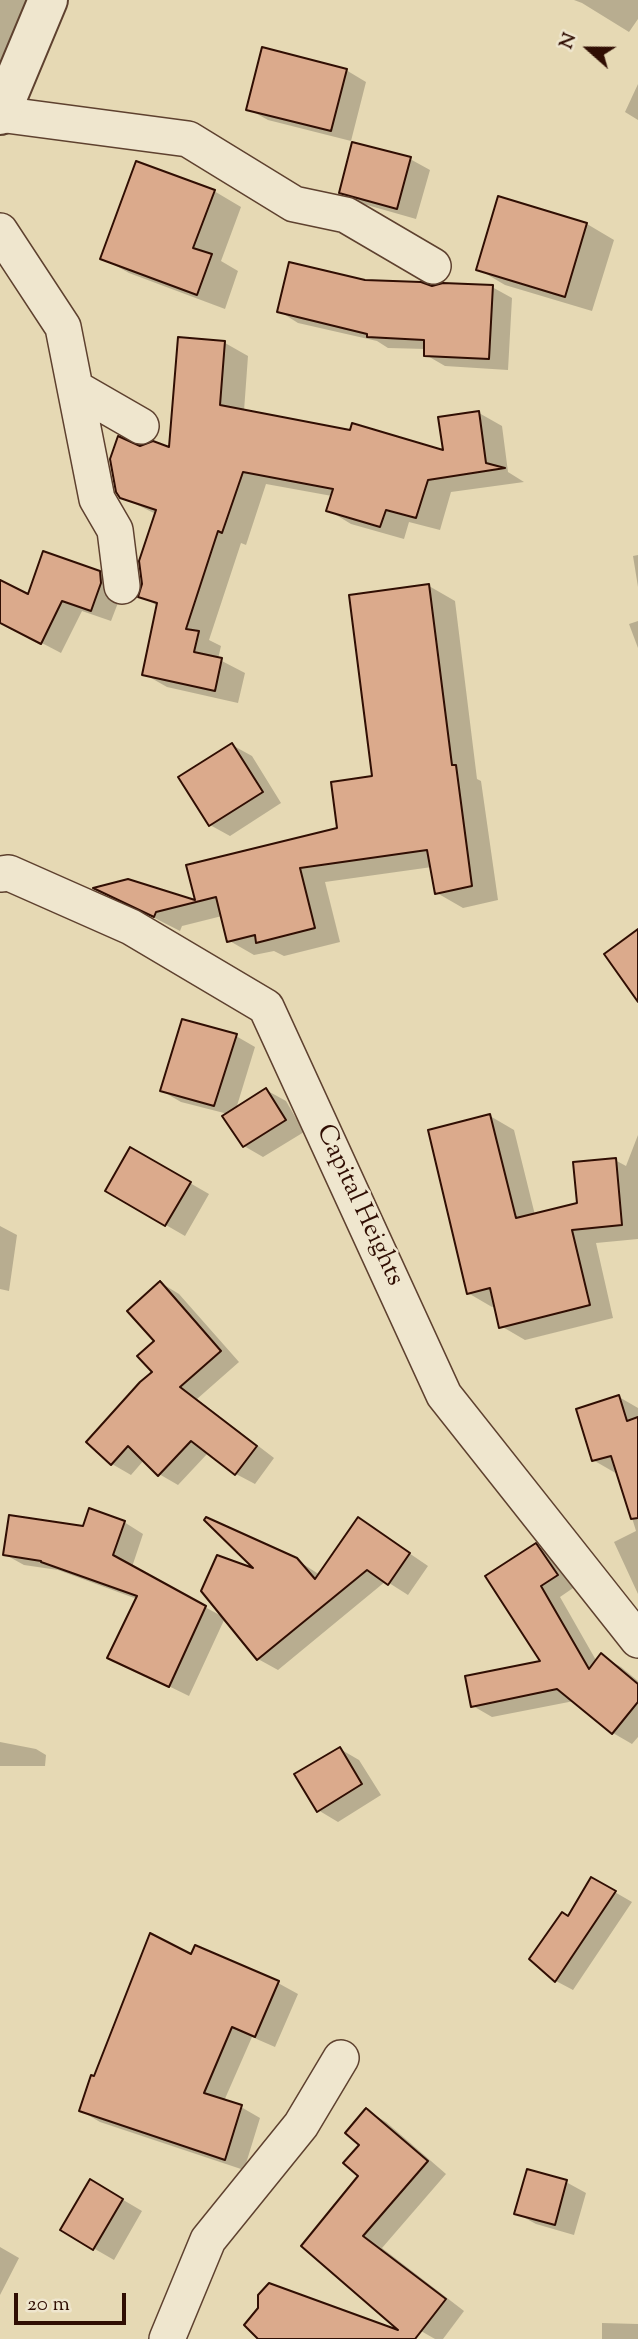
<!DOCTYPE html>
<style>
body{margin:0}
#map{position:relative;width:638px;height:2339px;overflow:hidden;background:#e6d9b4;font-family:"Sorts Mill Goudy",serif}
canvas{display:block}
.north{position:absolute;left:554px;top:14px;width:70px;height:70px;-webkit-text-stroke:5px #efe6ce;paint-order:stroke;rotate:291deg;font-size:19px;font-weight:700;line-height:28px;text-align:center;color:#300e03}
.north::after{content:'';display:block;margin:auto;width:24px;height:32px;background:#300e03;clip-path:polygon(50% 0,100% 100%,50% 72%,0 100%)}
.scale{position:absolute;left:14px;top:2293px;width:112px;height:32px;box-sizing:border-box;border:4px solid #300e03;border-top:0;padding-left:9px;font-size:21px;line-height:24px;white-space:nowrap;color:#300e03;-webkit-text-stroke:5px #efe6ce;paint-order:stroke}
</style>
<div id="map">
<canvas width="638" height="2339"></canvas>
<div class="north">N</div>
<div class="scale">20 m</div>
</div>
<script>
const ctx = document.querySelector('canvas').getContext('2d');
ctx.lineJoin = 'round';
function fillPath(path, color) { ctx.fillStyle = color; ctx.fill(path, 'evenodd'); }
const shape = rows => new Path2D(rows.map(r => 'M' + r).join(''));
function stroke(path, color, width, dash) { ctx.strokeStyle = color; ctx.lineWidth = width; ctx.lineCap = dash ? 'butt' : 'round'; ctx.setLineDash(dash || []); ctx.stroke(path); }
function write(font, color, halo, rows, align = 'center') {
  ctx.font = font + ' "Sorts Mill Goudy",serif'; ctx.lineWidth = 5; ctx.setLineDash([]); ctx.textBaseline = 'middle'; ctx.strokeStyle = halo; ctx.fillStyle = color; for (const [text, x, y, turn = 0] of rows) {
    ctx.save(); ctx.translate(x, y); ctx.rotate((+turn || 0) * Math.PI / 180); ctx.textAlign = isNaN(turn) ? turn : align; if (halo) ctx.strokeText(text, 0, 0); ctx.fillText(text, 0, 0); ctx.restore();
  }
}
const shadow = shape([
 [0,0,33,0,0,123],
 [574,0,638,0,638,19,629,32,582,3],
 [346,70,366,82,351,141,268,120,248,109],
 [638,84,638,120,625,112],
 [410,159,430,170,416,219,360,203,341,192],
 [214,191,241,207,221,261,238,271,225,309,129,273,102,258],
 [499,198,587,224,614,240,592,311,505,285,478,269],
 [365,282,432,288,492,287,512,298,508,370,445,366,426,355,426,349,388,348,377,341,298,323,279,311],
 [225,343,248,356,244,411,445,453,479,413,502,426,508,472,524,482,451,492,440,530,409,522,404,539,351,524,328,510,332,496,266,484,246,545,241,543,209,640,221,646,218,659,245,673,238,703,167,687,144,674,158,606,140,596,156,514,121,497,140,448,171,449],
 [638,555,638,587,633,556],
 [99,573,119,584,121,595,111,621,82,611,61,653,0,621,0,594,29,597],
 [429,586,455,601,477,779,481,781,498,900,463,908,437,893,432,867,325,882,340,942,284,956,274,951,254,955,228,940,222,916,182,926,180,931,98,889,128,881,197,903,190,877,339,829,374,778],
 [638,621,638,648,629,624],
 [232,745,252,756,281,803,230,836,210,825],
 [236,1036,255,1047,236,1109,266,1090,286,1101,304,1132,263,1157,244,1146,228,1114,181,1102,162,1091],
 [490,1116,514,1130,535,1215,578,1204,615,1160,626,1166,638,1135,638,1239,596,1243,613,1318,525,1340,501,1326,496,1306,492,1307,468,1293],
 [131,1149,209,1194,185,1236,107,1191],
 [0,1226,17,1235,9,1291,0,1289],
 [161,1283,179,1294,239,1362,197,1399,274,1458,255,1484,236,1474,208,1453,178,1485,159,1474,144,1460,131,1475,112,1464,88,1442,154,1372],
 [619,1397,638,1408,638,1594,614,1542,636,1531,619,1475,593,1460],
 [359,1519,428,1566,408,1595,386,1581,278,1670,258,1659,225,1618,189,1696,109,1657,137,1599,58,1570,24,1565,4,1554,84,1528,124,1522,143,1534,132,1567,225,1618,260,1572,297,1560,320,1575],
 [536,1545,555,1556,576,1586,560,1597,597,1662,602,1656,621,1667,638,1681,638,1737,632,1744,613,1733,574,1701,492,1717,473,1706,542,1662],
 [0,1742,36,1749,46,1755,45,1766,0,1766],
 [340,1749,359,1760,381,1795,338,1822,318,1810],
 [592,1879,632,1902,573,1990,556,1981,531,1959,569,1918],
 [192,1956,278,1983,298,1994,275,2047,252,2037,224,2101,241,2107,260,2118,244,2170,100,2122,81,2111,95,2078],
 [366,2110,386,2122,446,2174,382,2248,464,2311,443,2339,435,2339,421,2331,303,2246,360,2176,361,2145],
 [91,2181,142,2211,114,2260,62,2230],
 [566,2182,586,2193,574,2235,536,2224,516,2213],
 [0,2247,19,2258,0,2295],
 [602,2323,638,2324,638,2339,602,2339]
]);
const building = shape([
 [262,47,347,69,331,131,246,110,262,47],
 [352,142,411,157,397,209,339,193,352,142],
 [136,161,215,190,193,248,212,254,197,295,100,259,136,161],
 [498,196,587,223,565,297,476,270,498,196],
 [289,262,365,280,421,282,432,286,443,283,493,285,489,359,424,356,424,340,367,337,367,334,277,312,289,262],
 [178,337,225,341,220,405,350,430,352,423,443,450,438,417,479,411,486,463,505,468,428,480,416,518,386,510,380,527,326,511,333,489,243,472,222,533,218,531,186,629,199,631,194,652,222,658,215,691,142,675,157,603,138,597,142,584,139,561,156,510,120,498,116,492,110,459,118,436,140,446,153,441,169,447,178,337],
 [43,551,100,571,101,583,91,611,62,601,41,644,0,623,0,580,28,594,43,551],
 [429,584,452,765,456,765,472,886,435,894,427,850,300,868,315,928,256,943,255,935,227,942,216,897,156,912,154,917,93,888,128,879,195,900,186,865,337,828,331,782,372,776,349,595,429,584],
 [232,743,263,792,209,826,178,777,232,743],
 [638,929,638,1002,604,954,638,929],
 [182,1019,237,1034,214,1106,160,1091,182,1019],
 [266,1088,286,1120,243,1147,222,1116,266,1088],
 [490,1114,516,1218,577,1203,573,1162,616,1158,622,1225,572,1230,590,1305,499,1328,490,1288,467,1294,428,1130,490,1114],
 [130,1147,191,1182,165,1226,105,1191,130,1147],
 [160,1281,221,1351,180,1387,257,1446,235,1475,191,1441,158,1476,128,1446,111,1465,86,1442,140,1382,152,1372,137,1356,154,1341,127,1311,160,1281],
 [619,1395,627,1421,638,1417,638,1518,631,1519,611,1456,592,1461,576,1409,619,1395],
 [89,1508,125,1521,113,1555,206,1606,169,1687,107,1658,137,1596,41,1562,41,1561,3,1555,9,1515,83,1526,89,1508],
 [206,1517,297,1558,315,1579,358,1517,410,1553,388,1585,367,1570,257,1660,201,1591,217,1555,253,1568,204,1520,206,1517],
 [536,1543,558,1575,541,1586,589,1669,601,1653,638,1684,638,1702,612,1734,557,1689,471,1707,465,1676,540,1661,485,1576,536,1543],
 [340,1747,362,1784,317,1812,294,1774,340,1747],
 [591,1877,616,1891,555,1982,529,1959,562,1912,568,1916,591,1877],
 [150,1933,191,1954,195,1945,279,1981,255,2037,232,2027,204,2093,242,2105,225,2160,79,2111,91,2075,94,2076,150,1933],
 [366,2108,428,2161,363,2236,446,2299,415,2339,258,2339,244,2325,258,2308,258,2295,269,2283,398,2330,301,2246,358,2176,343,2163,359,2145,345,2133,366,2108],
 [527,2169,567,2180,555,2225,514,2214,527,2169],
 [90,2179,123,2199,93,2250,60,2230,90,2179]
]);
const minor = shape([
 [0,114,188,139,294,204,346,215,433,266],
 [0,231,63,327,97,499,115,530,122,586],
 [75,388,141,426],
 [0,874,9,873,131,927,266,1007,444,1395,638,1640],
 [167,2339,208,2240,301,2125,341,2058]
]);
const tertiary = shape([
 [0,115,48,0]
]);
const streetNames = [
 ["Capital Heights",358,1206,65]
];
fillPath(shadow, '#0003');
fillPath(building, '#dbaa8c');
stroke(building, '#300e03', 2);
stroke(minor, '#5e412f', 38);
stroke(tertiary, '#5e412f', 42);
stroke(minor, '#efe6ce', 35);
stroke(tertiary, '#efe6ce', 38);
write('26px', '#300e03', '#efe6ce', streetNames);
</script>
